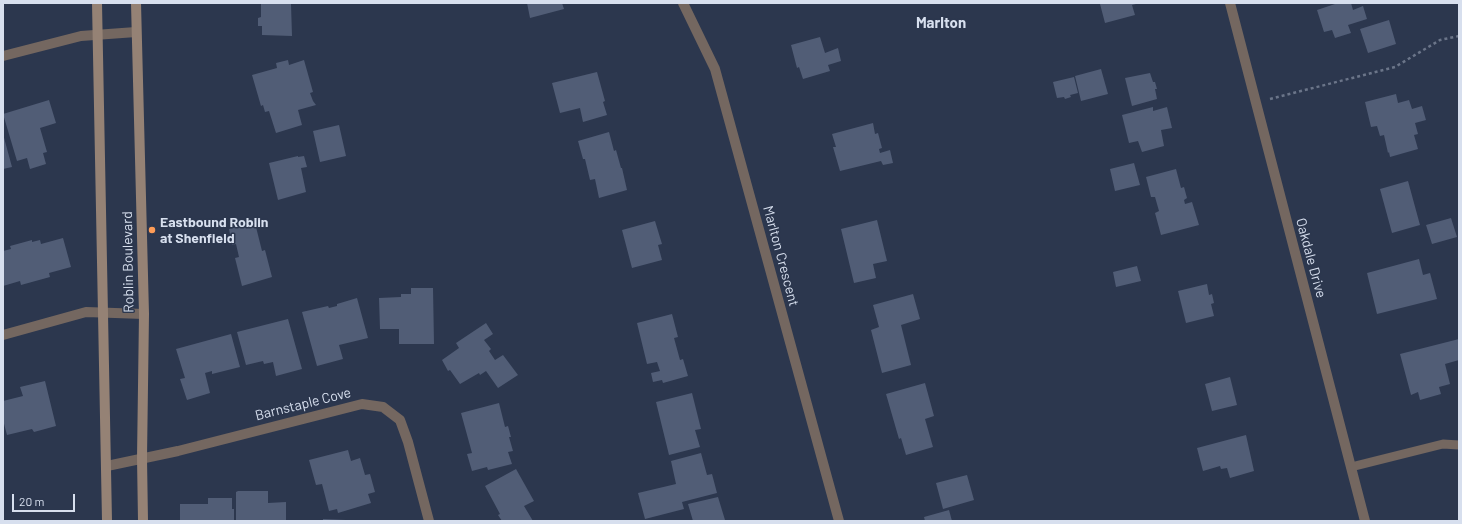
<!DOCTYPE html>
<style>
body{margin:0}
#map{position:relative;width:1462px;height:524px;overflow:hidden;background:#2c374e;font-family:Barlow,sans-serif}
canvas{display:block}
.frame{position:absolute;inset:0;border:4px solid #d7dfee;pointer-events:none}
.scale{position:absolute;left:12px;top:494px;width:63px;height:18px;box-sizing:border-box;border:2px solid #d7dfee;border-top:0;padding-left:5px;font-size:12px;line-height:14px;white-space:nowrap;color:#d7dfee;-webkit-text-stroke:3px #2c374e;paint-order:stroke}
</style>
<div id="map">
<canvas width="1462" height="524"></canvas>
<div class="frame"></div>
<div class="scale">20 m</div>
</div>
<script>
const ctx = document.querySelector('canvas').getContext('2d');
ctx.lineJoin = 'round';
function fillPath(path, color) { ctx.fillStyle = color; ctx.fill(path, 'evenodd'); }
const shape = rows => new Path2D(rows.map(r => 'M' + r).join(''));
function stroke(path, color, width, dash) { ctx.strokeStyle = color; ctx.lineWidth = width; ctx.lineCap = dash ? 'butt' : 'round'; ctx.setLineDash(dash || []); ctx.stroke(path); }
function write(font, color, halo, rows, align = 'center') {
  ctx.font = font + ' Barlow,sans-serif'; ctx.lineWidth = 3; ctx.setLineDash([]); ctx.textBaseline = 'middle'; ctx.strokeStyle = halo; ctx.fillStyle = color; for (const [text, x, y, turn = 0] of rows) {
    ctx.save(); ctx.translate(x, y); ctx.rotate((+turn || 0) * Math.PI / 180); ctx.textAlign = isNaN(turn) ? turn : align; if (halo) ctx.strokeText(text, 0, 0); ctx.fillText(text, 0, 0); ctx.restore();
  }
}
const building = shape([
 [527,3,562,3,564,9,530,18],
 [1104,3,1136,3,1136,4,1132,5,1135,15,1105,23,1100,4],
 [1338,3,1351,3,1353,10,1363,6,1367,19,1348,25,1351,33,1335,38,1332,30,1324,32,1317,10],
 [261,4,291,4,292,36,262,35,262,26,258,26,258,18,261,17],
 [1389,20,1396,44,1368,53,1360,29],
 [820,37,825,53,838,48,841,61,828,65,830,71,803,79,799,67,797,68,791,45],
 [288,60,289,65,304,60,313,92,310,93,313,101,316,105,298,110,302,125,276,133,269,111,265,112,263,105,261,106,252,75,277,68,276,63],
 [1101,69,1108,94,1081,101,1075,76],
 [597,72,605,101,603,102,607,115,583,122,580,108,560,113,552,83],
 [1150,73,1153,82,1155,82,1157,89,1155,89,1157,99,1132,106,1125,78],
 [1074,77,1078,93,1070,95,1071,97,1065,99,1064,97,1057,98,1053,82],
 [1396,94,1398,103,1409,100,1412,109,1422,106,1426,120,1415,123,1418,134,1414,135,1418,149,1390,157,1389,152,1388,153,1384,135,1380,136,1377,126,1371,127,1365,102],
 [49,100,56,123,40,128,47,152,43,153,46,164,30,169,27,158,17,161,3,114],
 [1153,107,1153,111,1167,107,1172,128,1161,130,1164,146,1142,152,1138,141,1129,143,1122,115],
 [873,123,875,134,878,133,882,148,879,149,880,153,890,150,893,163,883,165,881,161,840,171,833,147,836,147,832,134],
 [339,125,346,156,320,162,313,131],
 [609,132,614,151,616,150,621,168,622,168,627,190,599,198,595,179,590,180,585,159,583,159,578,141],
 [3,134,12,167,3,169],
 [298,156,298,157,304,156,307,167,301,168,306,192,278,200,269,163],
 [1134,163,1140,185,1115,191,1110,169],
 [1176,169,1181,188,1184,187,1187,198,1184,200,1185,204,1192,202,1199,225,1161,235,1155,213,1159,211,1155,197,1151,197,1146,177],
 [1408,181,1420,225,1392,233,1380,189],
 [1451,218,1457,237,1432,244,1426,225],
 [877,220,887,261,873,264,876,278,854,283,841,229],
 [655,221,662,244,658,245,662,260,632,268,622,230],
 [255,223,262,251,265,250,272,277,242,286,235,258,239,257,236,244,232,245,229,229],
 [63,238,71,267,49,273,50,277,21,285,20,281,3,286,3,251,11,249,10,246,32,240,32,242,40,240,41,244],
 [1419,259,1423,275,1430,273,1437,299,1377,314,1367,273],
 [1137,266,1141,281,1116,287,1113,272],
 [1207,284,1209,295,1212,294,1214,303,1211,304,1214,316,1186,323,1178,291],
 [411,288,433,288,434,344,399,344,399,329,380,329,379,298,401,297,401,294,411,294],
 [913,294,920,319,901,325,911,365,882,373,871,330,879,327,873,305],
 [357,298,368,338,339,345,343,359,317,366,302,312,328,306,329,308,337,306,337,304],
 [672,314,678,337,674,338,680,360,683,359,688,376,663,383,662,380,653,382,651,373,660,371,657,362,647,364,637,323],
 [288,319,302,369,276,376,273,362,264,364,263,361,246,365,237,332],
 [486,323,493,334,484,340,491,349,489,351,495,360,503,355,518,375,498,388,486,371,480,375,479,373,460,384,450,370,448,371,442,360,459,348,456,343],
 [231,334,240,367,212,374,212,371,205,373,210,393,187,400,180,379,185,378,176,349],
 [1459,339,1459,360,1445,364,1450,384,1439,387,1441,394,1420,400,1418,392,1411,395,1400,354],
 [1230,377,1237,405,1212,411,1205,384],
 [45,381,56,426,34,432,32,429,7,435,3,420,3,401,23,396,20,387],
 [925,383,934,416,925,419,933,447,906,455,901,438,899,439,886,394],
 [692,393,701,429,695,430,700,447,669,455,656,402],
 [499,403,505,427,508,426,511,437,509,437,513,451,508,452,512,464,488,470,487,467,472,471,467,454,472,453,461,413],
 [1246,435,1254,471,1230,478,1227,468,1221,469,1220,466,1203,471,1197,448],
 [348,450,351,461,360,458,365,475,370,474,375,492,368,494,371,503,338,513,337,509,329,511,322,484,316,485,309,460],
 [701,453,707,475,712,474,717,493,682,502,684,509,645,519,638,493,676,484,671,461],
 [516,469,534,501,524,506,533,521,502,521,498,515,500,514,485,486],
 [967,475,974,500,943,509,936,483],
 [238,491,268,491,268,503,286,502,286,521,236,521,236,492],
 [718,497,725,520,723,521,693,521,688,504],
 [208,498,232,498,232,509,234,509,234,521,180,521,180,504,208,504],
 [949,510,952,521,925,521,924,517],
 [323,519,346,520,346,521,323,521]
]);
const path = shape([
 [1270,99,1395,67,1440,40,1459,36]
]);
const lane = shape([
 [1351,467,1443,444,1459,445]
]);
const street = shape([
 [683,3,715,69,839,521],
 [1230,3,1365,521],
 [3,56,81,36,136,32],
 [3,335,86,312,144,314],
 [107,466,178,451,362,404,383,407,400,420,408,442,429,521]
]);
const secondary = shape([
 [97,3,107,521],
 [136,3,144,314,142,458,143,521]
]);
const markers = [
 [152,230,4,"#fe9c57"]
];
const poiNames = [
 ["Eastbound Roblin",160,222],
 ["at Shenfield",160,238]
];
const streetNames = [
 ["Marlton Crescent",781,256,75],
 ["Oakdale Drive",1311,258,75],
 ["Roblin Boulevard",128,262,-91],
 ["Barnstaple Cove",303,404,-14]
];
const neighbourhoodNames = [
 ["Marlton",941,23]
];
fillPath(building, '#515d76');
stroke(path, '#6b7589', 2.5, [3, 3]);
stroke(lane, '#746760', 9);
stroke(street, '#746760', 10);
stroke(secondary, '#958275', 10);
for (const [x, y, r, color] of markers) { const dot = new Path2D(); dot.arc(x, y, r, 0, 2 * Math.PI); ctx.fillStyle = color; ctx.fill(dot); stroke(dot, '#2c374e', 1.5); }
write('bold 14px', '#d7dfee', '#2c374e', poiNames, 'left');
write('14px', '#d7dfee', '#2c374e', streetNames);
write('bold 15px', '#d7dfee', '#2c374e', neighbourhoodNames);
</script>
